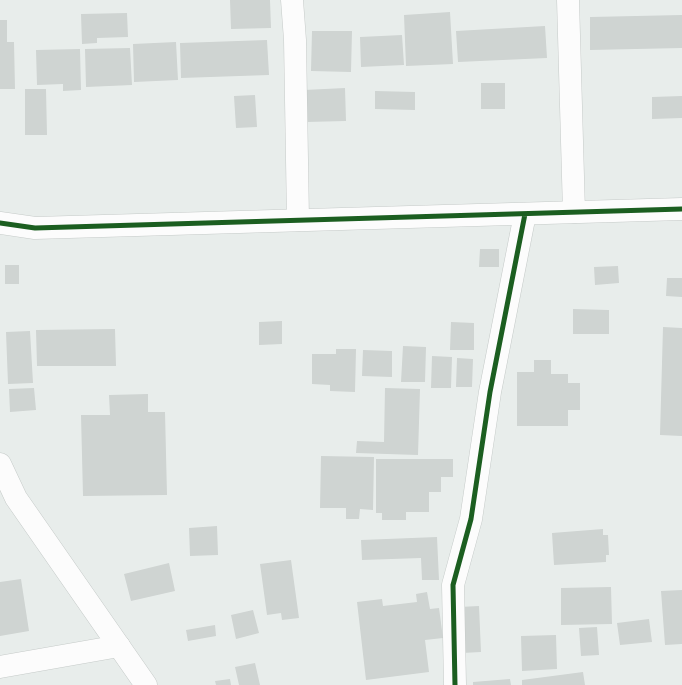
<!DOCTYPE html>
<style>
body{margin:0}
canvas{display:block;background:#e8edeb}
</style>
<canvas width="682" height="685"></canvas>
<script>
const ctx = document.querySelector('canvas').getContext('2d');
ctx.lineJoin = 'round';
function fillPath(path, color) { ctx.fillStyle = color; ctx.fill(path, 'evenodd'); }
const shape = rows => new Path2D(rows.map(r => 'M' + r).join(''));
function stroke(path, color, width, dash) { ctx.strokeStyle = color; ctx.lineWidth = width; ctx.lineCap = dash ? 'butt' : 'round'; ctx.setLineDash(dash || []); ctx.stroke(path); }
const building = shape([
 [230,0,270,0,271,28,231,29],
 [450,12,453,64,406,66,404,15],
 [127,13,128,37,97,38,97,43,82,44,81,14],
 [682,15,682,48,590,50,590,17],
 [0,20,7,20,7,42,14,42,15,89,0,89],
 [545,26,547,58,458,62,456,31],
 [312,31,352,31,351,72,311,71],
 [402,35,404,65,361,67,360,37],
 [267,40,269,75,181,78,180,43],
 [176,42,178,80,134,82,133,44],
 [130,48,132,85,86,87,85,49],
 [80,49,81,90,63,91,63,84,37,85,36,50],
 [481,83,505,83,505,109,481,109],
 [345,88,346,121,306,122,304,90],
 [25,89,46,89,47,135,25,135],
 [375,91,415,92,415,110,375,109],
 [255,95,257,127,236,128,234,96],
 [682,96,682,118,652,119,652,97],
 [480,249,499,249,499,267,479,267],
 [5,265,19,265,19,284,5,284],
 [618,266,619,283,595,285,594,267],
 [667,278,682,278,682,297,666,296],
 [573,309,609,310,609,334,573,334],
 [282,321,282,344,259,345,259,322],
 [451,322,474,323,474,350,450,350],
 [663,327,682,328,682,436,660,435],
 [115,329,116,366,37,366,36,330],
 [30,331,33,383,8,384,6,332],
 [403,346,426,347,425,382,401,382],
 [336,349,356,349,355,392,330,391,330,385,312,384,312,354,336,354],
 [363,350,392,351,392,377,362,376],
 [432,356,452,357,451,388,431,388],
 [457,358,473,359,472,387,456,387],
 [534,360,551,360,551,374,568,374,568,383,580,383,580,410,568,410,568,426,517,426,517,372,534,372],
 [34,388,36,410,10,412,9,389],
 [385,388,420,389,418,455,356,453,357,441,384,442],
 [148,394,148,412,165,412,167,495,83,496,81,415,110,415,109,395],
 [321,456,374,457,373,510,360,509,359,519,346,519,346,508,320,508],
 [376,459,453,459,453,477,441,477,441,492,429,492,429,512,406,512,406,520,382,520,382,513,376,513],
 [217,526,218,555,190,556,189,528],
 [603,529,603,535,608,535,609,555,606,555,606,562,554,565,552,533],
 [437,537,439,580,422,580,421,558,362,560,361,540],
 [291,560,299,618,282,620,281,613,267,615,260,564],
 [169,563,175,591,131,601,124,574],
 [21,579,29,631,0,636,0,582],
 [611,587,612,624,561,625,561,588],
 [682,590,682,644,665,645,661,591],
 [427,592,430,609,439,608,443,638,425,640,429,672,366,680,357,602,382,599,383,606,417,602,416,594],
 [479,606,481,652,462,653,459,607],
 [253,610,259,633,236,639,231,615],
 [649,619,652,642,620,645,617,623],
 [215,625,216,636,188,641,186,630],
 [597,627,599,655,581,656,579,628],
 [556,635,557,669,522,671,521,636],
 [255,663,260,685,239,685,235,667],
 [583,672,585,685,522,685,522,680],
 [230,679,231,685,216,685,215,681],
 [510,679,511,685,473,685,473,682]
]);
const minor = shape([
 [292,0,295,40,298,220],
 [568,0,574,212],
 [0,667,119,646],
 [455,685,453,585,471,519,490,392,525,214]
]);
const tertiary = shape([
 [0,223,35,228,682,209],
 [0,464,16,498,146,685]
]);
const cycleway = shape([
 [0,223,35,228,682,209],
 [455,685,453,585,471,519,490,392,525,214]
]);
fillPath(building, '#cfd4d2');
stroke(minor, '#c5cac8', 23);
stroke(tertiary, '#c5cac8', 23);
stroke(minor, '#fcfcfc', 22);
stroke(tertiary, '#fcfcfc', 22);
stroke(cycleway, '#1b5e20', 5);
</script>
